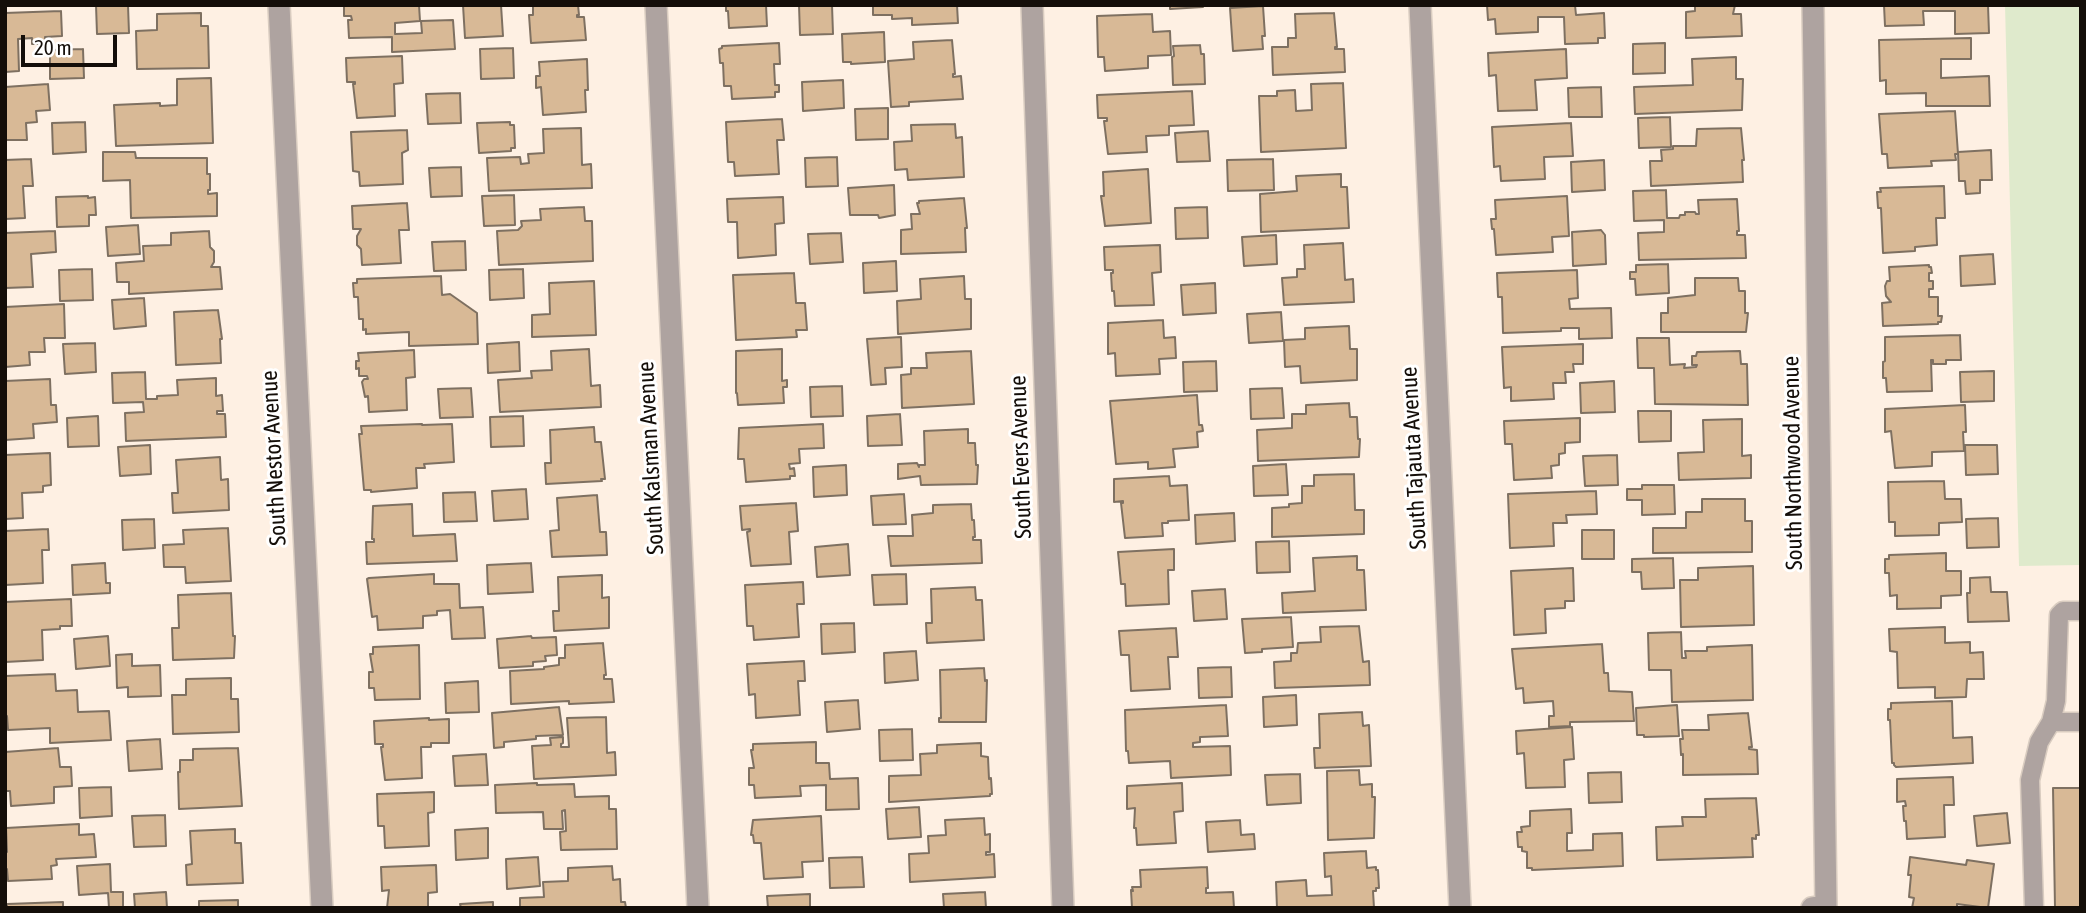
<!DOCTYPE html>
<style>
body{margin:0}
#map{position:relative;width:2086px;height:913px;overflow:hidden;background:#fef0e3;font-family:"Asap Condensed",sans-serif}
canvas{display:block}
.frame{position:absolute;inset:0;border:7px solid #140e09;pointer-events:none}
.scale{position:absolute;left:21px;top:35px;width:96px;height:32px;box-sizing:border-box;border:4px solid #140e09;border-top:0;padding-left:9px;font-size:21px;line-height:24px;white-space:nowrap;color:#140e09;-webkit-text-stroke:5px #fff;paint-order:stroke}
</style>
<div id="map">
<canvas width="2086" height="913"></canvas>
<div class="frame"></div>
<div class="scale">20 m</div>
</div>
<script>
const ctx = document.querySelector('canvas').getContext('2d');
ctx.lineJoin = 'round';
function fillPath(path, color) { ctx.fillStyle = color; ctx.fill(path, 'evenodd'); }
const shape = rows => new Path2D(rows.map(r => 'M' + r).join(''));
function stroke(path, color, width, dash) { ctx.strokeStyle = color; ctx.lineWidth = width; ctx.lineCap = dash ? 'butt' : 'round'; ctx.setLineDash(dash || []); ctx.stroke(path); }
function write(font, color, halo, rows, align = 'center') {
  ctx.font = font + ' "Asap Condensed",sans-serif'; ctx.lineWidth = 6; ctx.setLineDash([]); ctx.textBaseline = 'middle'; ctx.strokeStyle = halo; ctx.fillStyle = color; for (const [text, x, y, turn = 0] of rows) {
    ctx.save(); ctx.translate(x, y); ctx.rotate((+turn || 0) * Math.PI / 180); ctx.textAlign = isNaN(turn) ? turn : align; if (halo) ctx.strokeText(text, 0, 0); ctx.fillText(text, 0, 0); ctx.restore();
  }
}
const green = shape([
 [2005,5,2081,5,2081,565,2019,566]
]);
const building = shape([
 [96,5,128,5,129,33,97,34,96,5],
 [344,5,419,5,420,21,395,23,395,34,422,33,421,21,453,20,455,49,392,52,392,37,349,38,348,20,352,20,351,16,344,16,344,5],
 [463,5,501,5,503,36,465,38,463,5],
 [533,5,578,5,579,15,577,15,577,17,584,17,586,40,531,43,529,15,533,15,533,5],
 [726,5,766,5,767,26,729,28,728,11,726,11,726,5],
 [799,5,832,5,833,34,800,35,799,5],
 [873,5,957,5,958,23,912,25,912,18,892,19,892,15,873,15,873,5],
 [1170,5,1203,5,1203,7,1170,9,1170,5],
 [1487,5,1575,5,1576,15,1604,13,1605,38,1598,38,1598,43,1565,44,1564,17,1538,17,1538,32,1496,34,1495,19,1488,20,1487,5],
 [1695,5,1735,5,1733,14,1741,14,1742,36,1686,38,1686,12,1695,11,1695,5],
 [1884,5,1988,5,1989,33,1955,34,1955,11,1923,11,1924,25,1885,26,1884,5],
 [1263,6,1265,36,1262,36,1263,49,1233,51,1230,8,1263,6],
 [61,11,62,36,45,37,45,44,32,44,32,38,18,39,19,71,5,72,5,13,61,11],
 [201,13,201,26,208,26,209,68,137,69,136,31,157,30,157,14,201,13],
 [1334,13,1337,47,1335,47,1335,49,1344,49,1345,72,1273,75,1272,47,1288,47,1288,38,1296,38,1295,14,1334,13],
 [1152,14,1153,32,1170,31,1171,55,1148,56,1148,68,1105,71,1104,57,1098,57,1097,16,1152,14],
 [884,32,885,62,851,64,851,62,843,62,842,34,884,32],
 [1971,38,1971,59,1941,59,1941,78,1989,76,1990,106,1926,106,1926,93,1886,94,1886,80,1880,81,1879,40,1971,38],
 [952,40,955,74,953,74,953,77,961,76,963,99,909,102,909,106,891,107,888,61,914,59,913,42,952,40],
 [779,43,780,64,774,64,775,85,779,85,779,92,775,92,775,97,732,99,731,86,724,86,723,63,720,63,719,49,722,48,722,46,779,43],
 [1665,43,1665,73,1633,74,1633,44,1665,43],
 [1200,45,1201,54,1204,54,1205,84,1173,85,1172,57,1174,56,1173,46,1200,45],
 [513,48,514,78,481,79,480,49,513,48],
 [83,49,84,78,50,79,50,50,83,49],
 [1566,49,1567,78,1535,80,1537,110,1498,111,1496,75,1489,76,1488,53,1566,49],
 [402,56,403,83,394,84,395,116,357,118,353,84,355,84,355,82,347,82,346,58,402,56],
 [1736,57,1736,79,1743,79,1742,110,1635,114,1634,87,1693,85,1692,59,1736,57],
 [587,59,588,90,585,90,586,112,543,115,541,87,536,88,536,76,540,76,539,62,587,59],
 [211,78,213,143,116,146,114,105,160,103,160,106,177,105,177,79,211,78],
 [843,80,844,108,803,111,802,82,843,80],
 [1343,83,1346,148,1261,152,1259,96,1277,96,1277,91,1295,90,1296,111,1312,110,1311,84,1343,83],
 [48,84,50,110,36,111,37,122,26,123,27,140,5,140,5,87,48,84],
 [1601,87,1602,117,1569,117,1568,88,1601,87],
 [1192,91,1194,125,1169,126,1169,135,1146,136,1147,152,1108,154,1104,121,1107,121,1107,118,1098,118,1097,95,1192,91],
 [460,93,461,123,428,124,426,94,460,93],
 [888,108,888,139,856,140,855,109,888,108],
 [1955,111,1958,154,1955,154,1956,160,1931,161,1932,166,1888,168,1887,154,1882,154,1879,114,1955,111],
 [1670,117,1671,147,1639,148,1638,118,1670,117],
 [782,119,784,140,777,140,779,174,735,176,734,162,728,162,726,122,782,119],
 [85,122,86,152,53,154,52,123,85,122],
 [510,122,510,125,514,125,515,148,511,148,511,151,479,153,477,123,510,122],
 [1571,123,1573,156,1544,157,1545,179,1501,181,1500,166,1494,167,1492,127,1571,123],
 [955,124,956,138,962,137,964,177,908,180,907,169,895,170,894,142,912,141,911,125,955,124],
 [581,128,582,165,591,164,592,188,489,191,487,158,520,157,521,164,529,163,528,154,544,153,543,129,581,128],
 [1741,128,1744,160,1742,160,1743,182,1651,186,1650,161,1662,161,1661,150,1673,149,1673,146,1696,146,1697,129,1741,128],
 [407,130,408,150,402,153,403,184,360,186,359,172,353,171,351,132,407,130],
 [1208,131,1210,161,1177,162,1175,133,1208,131],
 [1991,150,1992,180,1980,180,1980,193,1966,194,1965,181,1959,181,1958,152,1991,150],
 [103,152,135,152,136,158,207,158,207,174,210,174,210,190,208,190,208,194,217,193,217,216,131,218,130,180,103,181,103,152],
 [837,157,838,186,806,187,805,158,837,157],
 [31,159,33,186,23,186,25,218,5,219,5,160,31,159],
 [1273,159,1274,190,1228,191,1227,160,1273,159],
 [1604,160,1605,190,1572,192,1571,162,1604,160],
 [461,167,462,196,431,197,429,168,461,167],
 [1148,169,1151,223,1105,226,1101,196,1104,196,1103,172,1148,169],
 [1341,174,1341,187,1347,187,1349,228,1261,232,1260,194,1297,191,1296,176,1341,174],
 [894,185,895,215,879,218,878,215,850,215,848,188,894,185],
 [1944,186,1945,218,1936,218,1937,245,1915,247,1915,251,1883,253,1881,208,1878,208,1877,192,1881,192,1880,188,1944,186],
 [1666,190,1667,218,1679,218,1680,215,1685,215,1685,212,1695,212,1696,214,1699,214,1698,200,1737,199,1739,231,1737,231,1737,235,1745,235,1746,258,1639,260,1638,233,1664,232,1664,220,1634,221,1633,191,1666,190],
 [514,195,515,225,484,226,482,196,514,195],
 [88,196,88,198,95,197,96,215,89,215,89,226,57,227,56,197,88,196],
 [1567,196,1569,236,1552,237,1553,252,1496,255,1494,229,1492,229,1491,219,1496,219,1495,200,1567,196],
 [783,197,784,223,775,224,776,255,738,258,737,222,728,222,727,199,783,197],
 [964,198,967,228,965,228,966,252,901,254,901,230,912,229,911,214,920,214,917,203,919,203,919,201,964,198],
 [407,203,409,230,399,230,401,263,362,265,361,249,357,245,357,236,361,229,353,229,352,206,407,203],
 [584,207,585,221,592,221,593,261,499,265,497,231,518,230,522,226,521,221,541,220,540,209,584,207],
 [1207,207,1208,238,1176,239,1175,208,1207,207],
 [138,225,140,254,108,256,106,227,138,225],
 [1601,230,1605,235,1606,264,1573,266,1572,232,1601,230],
 [55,231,56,252,31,254,33,287,5,288,5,233,55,231],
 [209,231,210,247,214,251,214,262,211,267,220,267,222,289,129,294,129,282,117,282,116,263,144,261,143,246,171,245,171,233,209,231],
 [841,233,843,262,810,264,808,234,841,233],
 [1276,235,1277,264,1244,266,1242,237,1276,235],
 [465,241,466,270,434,271,432,242,465,241],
 [1343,243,1345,280,1353,279,1354,302,1284,305,1282,278,1297,277,1297,269,1305,269,1304,245,1343,243],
 [1160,245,1161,272,1152,273,1154,305,1115,306,1114,291,1112,291,1111,273,1113,273,1113,270,1105,270,1104,247,1160,245],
 [1993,254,1995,284,1961,286,1960,256,1993,254],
 [896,261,897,291,864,293,863,263,896,261],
 [1668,264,1669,293,1636,295,1635,279,1630,279,1630,272,1636,272,1636,265,1668,264],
 [1929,265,1929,267,1931,267,1932,273,1929,273,1929,281,1933,281,1933,289,1929,289,1929,297,1938,297,1938,316,1942,316,1941,322,1938,322,1938,324,1883,326,1882,303,1891,302,1886,296,1885,286,1887,281,1890,281,1889,267,1929,265],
 [92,269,93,300,60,301,59,270,92,269],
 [523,269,524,298,490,300,489,270,523,269],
 [1577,270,1578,298,1569,299,1570,309,1611,308,1612,338,1579,339,1579,328,1561,328,1561,331,1503,333,1502,297,1498,297,1497,273,1577,270],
 [794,273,796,303,805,303,807,330,796,330,797,337,736,340,733,275,794,273],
 [441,276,442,295,450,294,477,313,478,344,409,346,409,332,366,334,366,329,363,330,363,319,359,319,358,297,354,297,353,283,357,283,357,279,441,276],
 [964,276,965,299,971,299,971,329,898,334,897,301,921,299,920,279,964,276],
 [1695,278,1738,278,1739,291,1745,291,1745,313,1748,313,1746,332,1661,332,1661,313,1668,313,1668,298,1695,295,1695,278],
 [594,281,596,335,532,337,532,315,550,314,549,283,594,281],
 [1215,283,1216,313,1183,315,1181,285,1215,283],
 [144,298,146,326,114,329,112,300,144,298],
 [64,304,65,338,44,338,45,352,29,352,30,365,5,367,5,307,64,304],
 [218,310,222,339,220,339,221,363,176,365,174,312,218,310],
 [1281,312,1283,341,1249,343,1247,314,1281,312],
 [1163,320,1164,338,1175,337,1176,358,1159,359,1160,374,1116,376,1115,353,1108,354,1108,323,1163,320],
 [1349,326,1350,349,1357,349,1357,380,1301,383,1300,366,1285,367,1284,340,1305,339,1305,328,1349,326],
 [1960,335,1961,360,1946,360,1946,364,1933,364,1933,360,1931,360,1932,391,1887,392,1886,378,1883,378,1883,362,1885,361,1885,337,1960,335],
 [901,337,902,367,885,368,886,384,871,385,867,339,901,337],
 [1637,338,1669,338,1670,365,1685,364,1684,368,1696,367,1697,365,1692,365,1692,356,1696,356,1697,352,1740,351,1741,364,1747,364,1748,405,1655,404,1654,368,1638,368,1637,338],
 [519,342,520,371,488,373,487,344,519,342],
 [95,343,96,372,65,374,63,344,95,343],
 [1583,344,1583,364,1573,364,1574,372,1565,372,1566,383,1553,383,1554,399,1511,401,1511,387,1504,388,1502,347,1583,344],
 [589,349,591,386,600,385,601,407,500,412,498,380,532,378,531,371,552,370,551,351,589,349],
 [782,349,782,381,787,380,787,387,783,387,784,403,738,405,737,393,736,393,736,351,782,349],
 [414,350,415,377,406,378,407,410,369,412,368,396,365,397,362,382,364,379,368,379,367,376,359,376,359,368,356,369,356,361,359,361,358,353,414,350],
 [971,351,974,404,902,408,901,375,911,374,911,368,927,368,926,353,971,351],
 [1216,361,1217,391,1184,392,1183,362,1216,361],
 [1994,371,1994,401,1961,402,1960,372,1994,371],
 [145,372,146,399,157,399,157,396,178,395,177,380,216,378,216,396,222,395,223,411,217,411,217,414,225,414,226,437,126,441,125,413,144,412,143,402,113,403,112,373,145,372],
 [50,379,51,405,56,405,57,422,33,424,34,438,5,440,5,381,50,379],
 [1614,381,1615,412,1581,413,1580,383,1614,381],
 [842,386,843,416,811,417,810,387,842,386],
 [471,388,473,417,440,418,438,389,471,388],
 [1282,388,1284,418,1251,419,1250,389,1282,388],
 [1197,395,1199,425,1202,425,1203,431,1197,432,1198,447,1173,449,1175,467,1148,469,1148,462,1116,464,1110,401,1197,395],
 [1349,403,1350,417,1357,417,1358,439,1360,439,1359,457,1258,461,1257,430,1292,428,1292,414,1306,414,1306,405,1349,403],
 [1965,405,1966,432,1963,432,1964,451,1932,452,1932,466,1895,468,1891,431,1885,432,1885,409,1965,405],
 [1638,411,1671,411,1671,441,1639,442,1638,411],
 [900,414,902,445,868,446,867,416,900,414],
 [98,416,99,446,68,447,67,418,98,416],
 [523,416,524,446,491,447,490,417,523,416],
 [1580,418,1580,442,1565,443,1565,453,1559,454,1559,465,1551,466,1552,478,1514,480,1512,444,1505,444,1504,421,1580,418],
 [1742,419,1742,456,1751,455,1751,478,1679,480,1678,453,1704,452,1703,420,1742,419],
 [422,424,422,425,452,424,454,462,424,464,425,468,416,468,417,488,371,492,371,490,364,490,359,434,362,434,361,426,422,424],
 [823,424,824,448,799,449,800,463,789,464,790,469,794,468,795,476,790,476,790,479,746,482,744,459,738,459,739,428,823,424],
 [594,427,595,442,601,442,605,479,601,479,602,481,546,484,545,463,551,463,550,430,594,427],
 [968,429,968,443,975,443,976,465,978,465,977,484,921,485,920,476,898,479,898,464,917,463,919,467,919,465,925,465,924,431,968,429],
 [150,445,151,474,120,476,118,447,150,445],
 [1965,445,1997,445,1998,474,1966,475,1965,445],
 [50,453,51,485,43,486,43,492,22,493,23,518,5,519,5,455,50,453],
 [1617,455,1618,485,1585,486,1583,456,1617,455],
 [220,457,221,480,228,479,229,510,173,513,172,493,178,493,176,460,220,457],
 [1286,464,1288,495,1254,496,1253,466,1286,464],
 [846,465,847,495,814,497,813,467,846,465],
 [1354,474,1355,510,1364,510,1364,534,1272,537,1272,508,1289,507,1289,504,1302,503,1302,486,1314,486,1314,475,1354,474],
 [1169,476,1170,486,1187,485,1189,520,1168,521,1168,523,1162,523,1163,536,1125,538,1121,503,1123,503,1123,501,1114,502,1114,479,1169,476],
 [1944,481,1945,499,1961,499,1962,522,1939,523,1939,535,1895,536,1895,522,1889,522,1888,482,1944,481],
 [1642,485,1674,485,1675,514,1642,515,1642,500,1627,500,1627,489,1642,489,1642,485],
 [526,489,528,519,494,521,492,491,526,489],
 [1596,491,1597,514,1566,515,1567,523,1553,523,1554,546,1510,548,1508,494,1596,491],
 [475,492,477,521,444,522,443,493,475,492],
 [904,494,906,524,873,525,871,496,904,494],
 [597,495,600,532,606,532,607,555,552,557,550,531,559,530,557,498,597,495],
 [1702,499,1745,499,1745,521,1752,521,1752,552,1653,553,1653,528,1686,528,1686,512,1702,512,1702,499],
 [796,503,798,531,789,532,791,564,751,566,747,532,750,531,750,529,742,530,740,506,796,503],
 [412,504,413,536,455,534,457,561,367,564,366,542,374,542,374,539,372,539,373,506,412,504],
 [971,504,972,520,974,520,975,537,973,537,973,540,981,540,982,563,891,566,888,536,913,536,912,515,933,513,933,505,971,504],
 [1234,513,1235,541,1196,544,1195,515,1234,513],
 [1998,518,1999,547,1967,548,1966,519,1998,518],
 [154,519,155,548,123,550,122,520,154,519],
 [228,528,231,581,186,583,185,567,164,567,163,545,184,544,183,530,228,528],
 [48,529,49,550,42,550,43,583,5,585,5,531,48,529],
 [1582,530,1614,530,1614,559,1582,559,1582,530],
 [1289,541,1290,572,1257,573,1256,542,1289,541],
 [848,544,850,575,817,577,815,547,848,544],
 [1174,549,1174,570,1168,570,1169,604,1126,606,1125,584,1121,584,1118,552,1174,549],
 [1946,553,1946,571,1961,571,1961,595,1941,596,1941,608,1897,609,1897,595,1890,596,1889,573,1885,573,1885,559,1889,559,1889,555,1946,553],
 [1357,556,1357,570,1364,570,1366,610,1283,613,1282,593,1315,591,1313,558,1357,556],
 [1673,558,1674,588,1642,589,1641,572,1632,572,1632,559,1673,558],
 [105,563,106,583,110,583,110,593,73,595,72,565,105,563],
 [531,563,533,592,488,594,487,565,531,563],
 [1753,566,1754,625,1681,627,1680,580,1698,580,1698,568,1753,566],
 [1573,568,1574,601,1565,601,1565,608,1545,609,1546,633,1514,635,1511,571,1573,568],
 [434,574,434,584,459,584,460,608,483,607,485,638,452,639,450,610,437,611,437,615,423,616,423,628,378,630,377,616,372,617,367,579,369,578,434,574],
 [906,574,907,604,874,605,872,575,906,574],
 [602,575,602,598,609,597,609,628,554,631,553,611,559,611,558,577,602,575],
 [1990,577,1991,592,2007,592,2009,621,1968,622,1967,593,1970,593,1970,578,1990,577],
 [803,582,804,604,797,604,799,637,754,640,753,626,747,626,745,585,803,582],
 [975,587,976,600,982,600,984,640,927,643,926,623,932,623,931,589,975,587],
 [1225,589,1227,619,1194,621,1192,591,1225,589],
 [231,593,233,636,235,636,234,658,173,660,172,628,179,628,178,595,231,593],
 [71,599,72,626,60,626,60,629,42,630,43,660,5,662,5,602,71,599],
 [1291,617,1293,647,1262,649,1262,652,1245,653,1242,619,1291,617],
 [854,623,855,652,822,654,821,624,854,623],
 [1359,626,1363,662,1369,661,1370,685,1275,688,1274,662,1291,661,1291,653,1297,653,1298,643,1321,642,1320,627,1359,626],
 [1945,627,1945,643,1970,642,1970,653,1983,652,1984,679,1967,679,1966,697,1935,698,1935,687,1898,688,1897,652,1890,651,1889,629,1945,627],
 [1176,628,1178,657,1168,657,1170,689,1131,691,1129,655,1121,655,1119,631,1176,628],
 [1681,632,1682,658,1686,658,1685,651,1707,651,1707,647,1752,645,1753,700,1672,702,1671,670,1649,670,1648,633,1681,632],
 [108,636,110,666,76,669,74,639,108,636],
 [531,636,532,638,556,637,557,655,545,656,546,661,533,662,533,666,499,668,497,639,531,636],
 [603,643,606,675,604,675,604,679,612,679,614,702,569,704,569,701,511,704,510,671,544,669,544,667,559,665,559,658,565,658,565,645,603,643],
 [1602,644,1604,673,1608,673,1609,691,1632,692,1634,721,1570,722,1570,726,1549,727,1549,716,1554,716,1553,701,1524,703,1523,688,1516,689,1512,649,1602,644],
 [419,645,420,699,375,700,374,688,369,688,369,672,373,672,370,654,373,654,373,647,419,645],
 [916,651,918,680,885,683,884,653,916,651],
 [132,654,132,666,160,665,161,696,128,697,128,687,117,688,116,655,132,654],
 [804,661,805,681,798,681,800,715,756,718,755,694,749,695,747,664,804,661],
 [1231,667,1232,697,1199,698,1198,668,1231,667],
 [984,668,985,681,987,680,986,722,939,722,939,718,941,718,940,670,984,668],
 [55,674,56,691,77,690,78,712,109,711,111,740,50,743,50,728,8,730,7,716,5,716,5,676,55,674],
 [231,678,231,699,238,699,239,732,173,734,172,695,186,695,186,679,231,678],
 [478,681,479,712,446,713,445,683,478,681],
 [1296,695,1297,725,1264,727,1263,697,1296,695],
 [858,700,860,729,827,732,825,702,858,700],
 [1952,701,1953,738,1972,737,1973,763,1896,767,1894,765,1894,763,1892,763,1890,720,1888,720,1888,709,1891,709,1891,703,1952,701],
 [1226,705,1228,736,1200,737,1200,742,1193,743,1193,747,1230,746,1231,775,1171,778,1170,761,1129,763,1128,751,1126,751,1125,710,1226,705],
 [1677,705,1679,736,1644,737,1644,735,1637,735,1636,708,1677,705],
 [559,707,563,735,536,736,536,739,504,742,504,747,494,748,492,713,559,707],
 [1362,712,1363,726,1369,725,1371,766,1315,768,1314,748,1320,748,1319,714,1362,712],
 [1748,713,1752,747,1749,747,1749,749,1757,750,1758,774,1683,775,1683,754,1681,755,1680,739,1683,739,1682,730,1709,730,1708,715,1748,713],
 [606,717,607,753,615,752,616,775,534,779,532,746,551,745,550,738,563,737,563,743,561,744,561,747,569,747,567,718,606,717],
 [429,718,429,720,449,719,449,743,431,743,431,747,421,747,422,778,385,780,381,747,383,747,383,744,375,744,374,721,429,718],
 [1572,727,1574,759,1564,760,1565,787,1526,788,1524,753,1517,754,1516,731,1572,727],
 [912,729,913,760,880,761,879,730,912,729],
 [160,739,162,769,129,771,127,741,160,739],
 [816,742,816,763,829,763,830,779,858,778,859,809,826,810,826,785,800,786,801,796,755,798,754,785,749,785,749,768,754,768,751,750,753,750,753,744,816,742],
 [981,743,981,756,988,757,989,779,991,778,992,794,990,794,990,796,889,802,889,776,921,775,920,754,937,753,937,745,981,743],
 [58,748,60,767,71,767,72,786,54,787,54,803,11,806,10,791,5,791,5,752,58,748],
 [238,748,242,806,179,809,178,772,180,772,180,760,193,760,193,749,238,748],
 [486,754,488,785,455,786,453,756,486,754],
 [1359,770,1360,785,1372,784,1372,797,1375,797,1374,838,1328,840,1327,771,1359,770],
 [1621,772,1622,802,1589,803,1588,773,1621,772],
 [1300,774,1301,803,1267,805,1265,775,1300,774],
 [1953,777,1954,805,1944,805,1945,837,1907,839,1906,821,1904,821,1903,806,1906,806,1905,801,1897,802,1897,779,1953,777],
 [537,783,537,785,574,784,575,797,609,796,609,809,616,809,617,849,561,850,560,832,566,831,565,810,562,811,563,829,544,829,543,812,496,813,495,785,537,783],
 [1182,783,1183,811,1174,812,1176,843,1137,845,1136,828,1134,828,1135,808,1127,809,1127,786,1182,783],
 [111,787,112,816,80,818,79,788,111,787],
 [2053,788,2081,788,2081,908,2055,908,2053,788],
 [434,792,434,812,428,813,429,846,385,848,384,826,378,826,377,794,434,792],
 [1756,798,1759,835,1756,835,1756,839,1752,838,1753,857,1657,860,1656,827,1683,826,1682,817,1706,817,1705,799,1756,798],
 [919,807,921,837,888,839,886,809,919,807],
 [1571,809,1572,833,1567,833,1567,851,1593,850,1593,834,1622,833,1623,866,1532,870,1532,868,1527,868,1527,852,1522,851,1522,847,1518,847,1517,832,1522,832,1521,827,1530,826,1530,811,1571,809],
 [2007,813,2010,843,1977,846,1974,816,2007,813],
 [165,815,166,846,134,847,132,816,165,815],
 [821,816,823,861,802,862,803,877,764,879,761,843,754,843,753,835,751,835,753,820,821,816],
 [984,818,985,835,990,834,990,852,986,852,986,855,994,854,995,877,910,882,909,854,929,853,928,836,946,835,945,820,984,818],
 [1240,820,1241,835,1254,834,1255,849,1208,852,1206,822,1240,820],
 [79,824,79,835,94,834,96,857,56,859,57,865,51,866,52,879,8,881,7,869,5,869,5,852,7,852,6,828,79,824],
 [488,828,488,858,456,860,455,830,488,828],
 [235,829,235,843,241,843,243,883,187,885,186,865,192,864,190,831,235,829],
 [1366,851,1367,868,1376,867,1376,870,1378,870,1379,888,1376,888,1376,891,1373,891,1374,908,1277,908,1276,882,1306,880,1307,896,1332,895,1331,876,1325,877,1324,853,1366,851],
 [538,857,540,886,507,889,506,859,538,857],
 [862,857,864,887,830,888,829,858,862,857],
 [1910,857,1966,865,1967,860,1994,864,1988,908,1957,904,1957,908,1912,908,1914,898,1909,897,1911,875,1908,875,1910,857],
 [110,864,111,892,123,892,123,908,109,908,108,893,79,895,77,866,110,864],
 [436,865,437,892,428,893,428,908,387,908,389,890,382,891,381,867,436,865],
 [612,866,613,880,620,879,621,902,625,902,626,908,520,908,520,898,544,897,543,882,568,881,568,868,612,866],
 [1207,867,1208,888,1206,888,1206,893,1233,892,1234,908,1132,908,1131,890,1133,891,1132,887,1141,887,1140,870,1207,867],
 [166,892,167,908,135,908,134,894,166,892],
 [985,892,986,908,944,908,943,894,985,892],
 [810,894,810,908,768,908,767,896,810,894],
 [238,900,238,908,199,908,199,901,238,900],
 [63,902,63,908,7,908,7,904,63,902],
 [493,902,493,908,461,908,460,904,493,902]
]);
const lane = shape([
 [2051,722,2081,722],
 [2034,908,2030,780,2039,742,2051,722,2056,701,2059,615,2063,611,2081,611]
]);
const street = shape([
 [279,5,322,908],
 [656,5,698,908],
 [1032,5,1063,908],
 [1420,5,1460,908],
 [1812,908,1826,906,1813,5]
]);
const streetNames = [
 ["South Evers Avenue",1021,457,-92],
 ["South Nestor Avenue",274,458,-93],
 ["South Kalsman Avenue",651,458,-93],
 ["South Tajauta Avenue",1414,458,-93],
 ["South Northwood Avenue",1793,463,-91]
];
fillPath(green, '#dfeacc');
fillPath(building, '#d8b996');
stroke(building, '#7e7061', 2);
stroke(lane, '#d9ccc0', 21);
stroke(street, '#d9ccc0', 24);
stroke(lane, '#aea3a0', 18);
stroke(street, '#aea3a0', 21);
write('23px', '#140e09', '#fff', streetNames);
</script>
